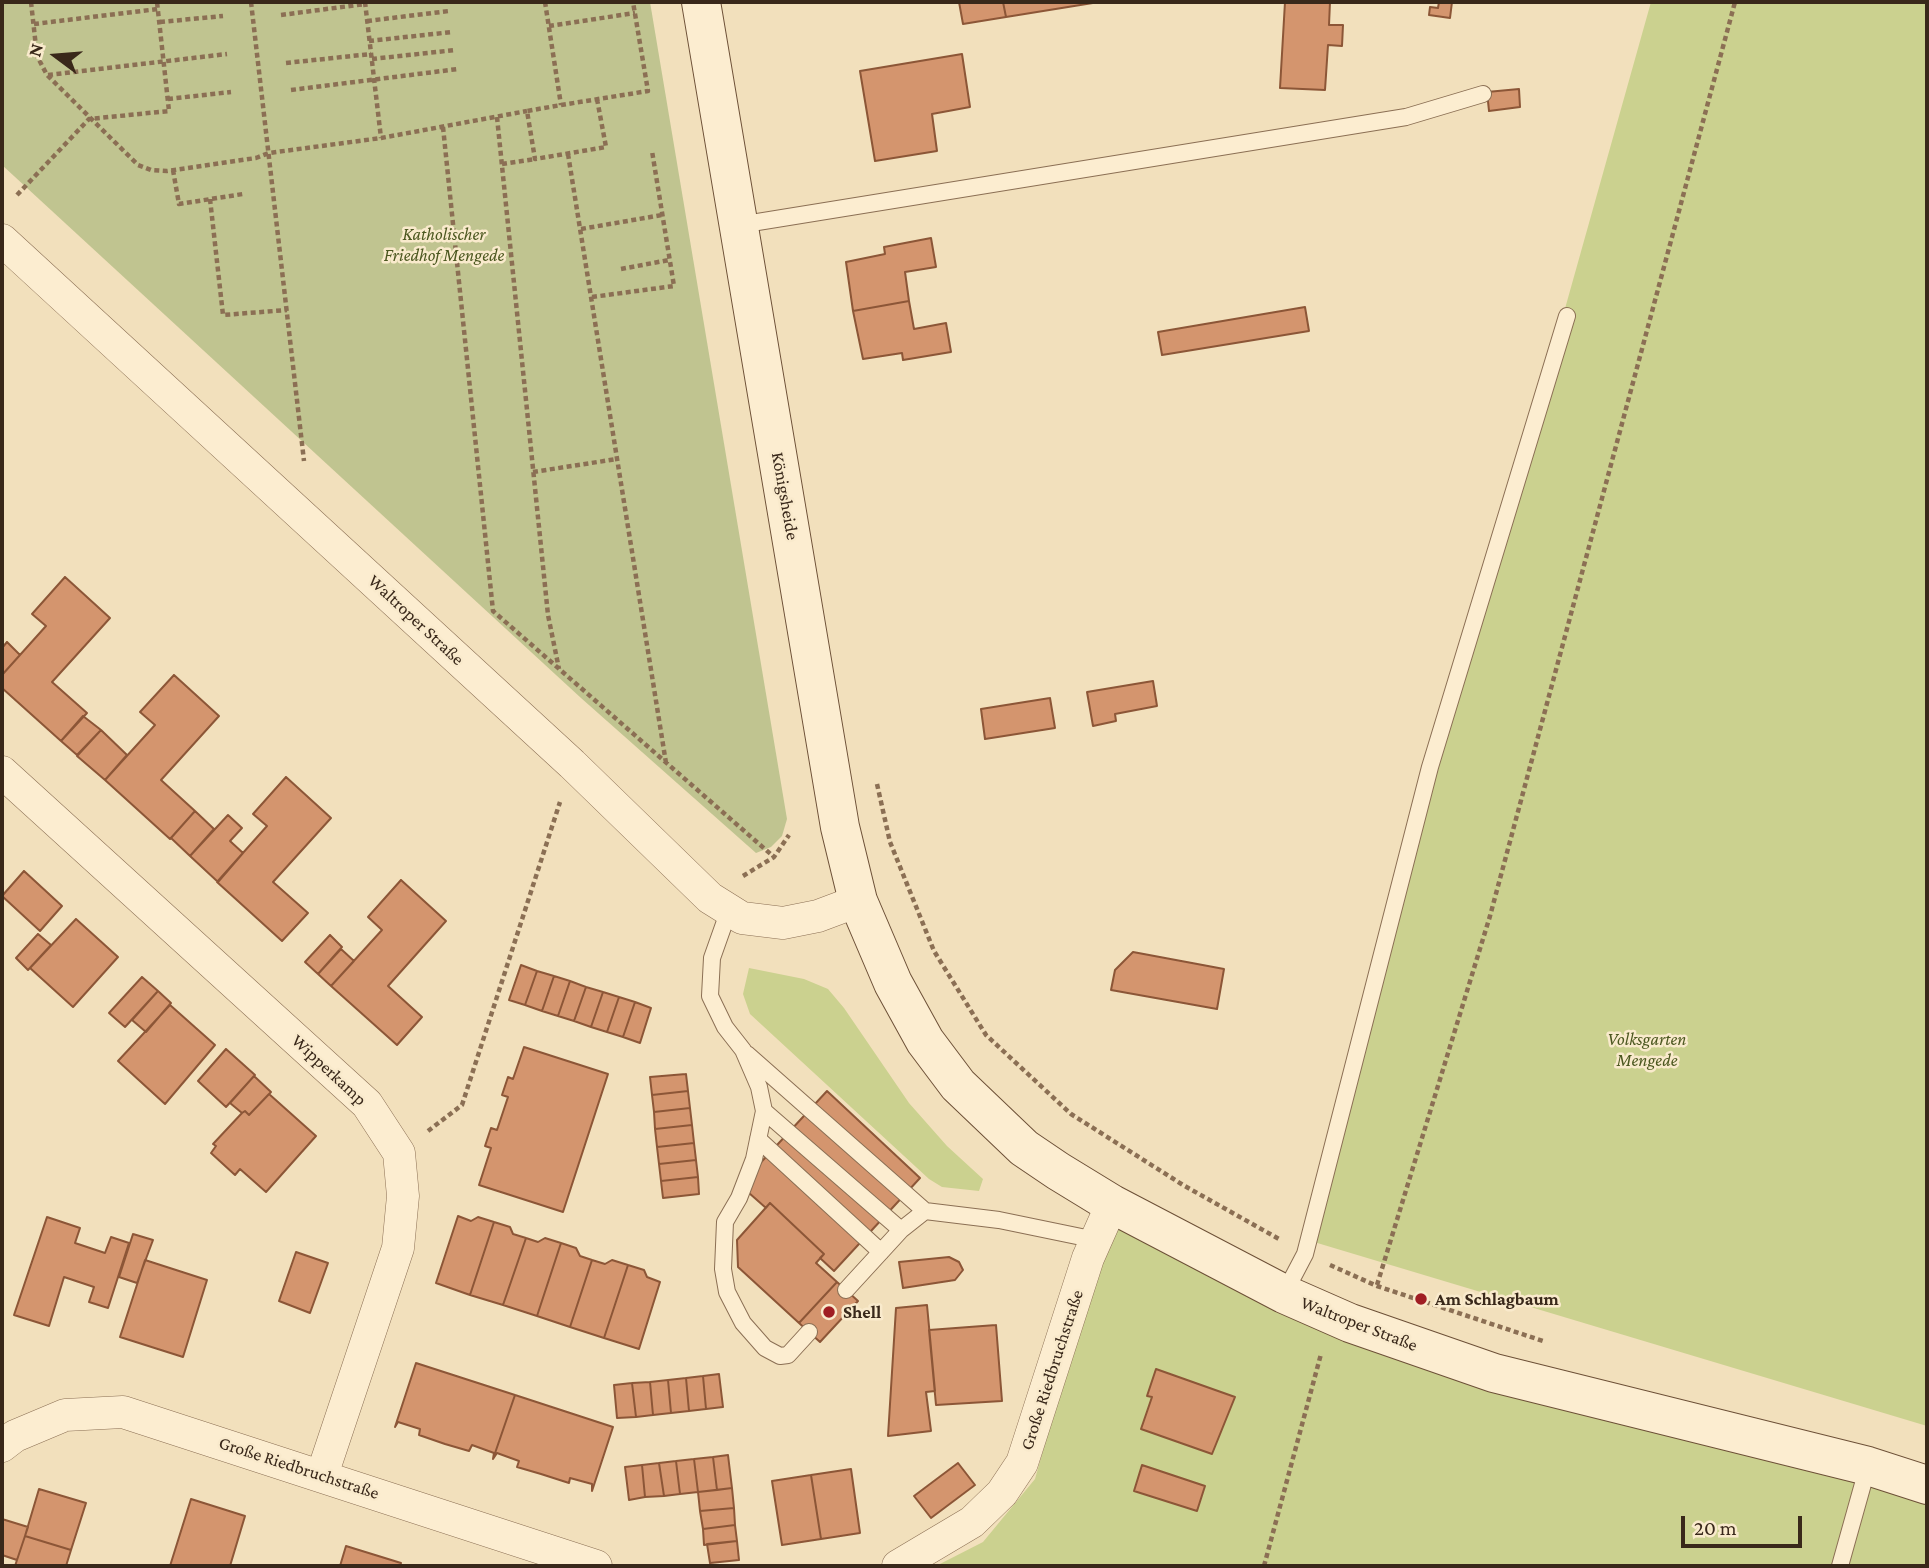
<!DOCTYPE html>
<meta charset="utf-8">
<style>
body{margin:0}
#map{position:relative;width:1929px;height:1568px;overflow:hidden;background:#f2e0bc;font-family:"Crimson Pro",serif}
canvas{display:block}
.frame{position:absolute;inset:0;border:4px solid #39281a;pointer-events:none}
.north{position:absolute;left:21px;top:21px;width:70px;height:70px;-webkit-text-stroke:5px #f9eacc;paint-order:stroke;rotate:286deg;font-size:19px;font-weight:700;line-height:28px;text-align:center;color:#39281a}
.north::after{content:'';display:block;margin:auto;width:24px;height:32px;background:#39281a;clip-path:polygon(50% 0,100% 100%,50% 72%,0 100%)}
.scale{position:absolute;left:1681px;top:1516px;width:121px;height:32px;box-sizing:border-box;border:4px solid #39281a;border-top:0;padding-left:9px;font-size:21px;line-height:24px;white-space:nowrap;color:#39281a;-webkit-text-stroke:5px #f9eacc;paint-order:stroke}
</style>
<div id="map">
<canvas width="1929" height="1568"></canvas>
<div class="frame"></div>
<div class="north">N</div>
<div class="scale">20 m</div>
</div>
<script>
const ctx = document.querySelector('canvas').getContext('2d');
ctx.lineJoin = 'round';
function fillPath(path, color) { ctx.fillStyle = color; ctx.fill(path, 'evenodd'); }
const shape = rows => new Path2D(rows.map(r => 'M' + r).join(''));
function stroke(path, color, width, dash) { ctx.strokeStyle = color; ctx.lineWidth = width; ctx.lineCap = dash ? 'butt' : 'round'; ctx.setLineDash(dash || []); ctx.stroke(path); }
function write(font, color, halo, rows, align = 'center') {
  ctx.font = font + ' "Crimson Pro",serif'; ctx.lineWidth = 5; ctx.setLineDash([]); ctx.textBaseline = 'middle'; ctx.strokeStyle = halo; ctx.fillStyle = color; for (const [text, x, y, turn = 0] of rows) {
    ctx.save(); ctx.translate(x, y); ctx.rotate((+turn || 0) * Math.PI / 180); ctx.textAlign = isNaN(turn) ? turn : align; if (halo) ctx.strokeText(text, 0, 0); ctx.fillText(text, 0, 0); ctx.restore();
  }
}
const green = shape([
 [1651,2,1927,2,1927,1426,1304,1239],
 [749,968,804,979,828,989,844,1008,909,1103,947,1146,983,1179,979,1191,942,1187,929,1179,750,1014,743,994],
 [1112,1204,1284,1294,1927,1485,1927,1566,936,1566,983,1542,1035,1479]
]);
const cemetery = shape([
 [2,2,650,2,787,819,782,836,771,847,756,853,581,698,2,165]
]);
const building = shape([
 [959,2,1003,2,1006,17,963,24,959,2],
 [1003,2,1099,2,1006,17,1003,2],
 [1285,2,1330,2,1329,25,1343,25,1342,46,1328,45,1325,90,1280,88,1285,2],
 [1439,2,1452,2,1450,18,1429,15,1430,7,1438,8,1439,2],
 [962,54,970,107,932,114,937,151,875,161,860,71,962,54],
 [1519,89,1520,107,1489,111,1487,92,1519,89],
 [931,238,936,267,905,272,909,301,853,311,846,262,885,254,884,247,931,238],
 [909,301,914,329,946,323,951,352,903,360,902,353,863,359,853,311,909,301],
 [1305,307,1309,331,1162,355,1158,332,1305,307],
 [65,577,110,618,52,682,87,713,61,741,2,688,2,675,46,626,32,614,65,577],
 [7,642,20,655,2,675,2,648,7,642],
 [174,675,219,716,161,780,195,811,170,839,105,780,155,725,140,712,174,675],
 [1153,681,1157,706,1115,714,1116,721,1093,726,1087,692,1153,681],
 [1050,698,1055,728,985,739,981,709,1050,698],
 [83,716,101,730,77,755,61,741,83,716],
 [101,730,127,755,105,780,77,756,101,730],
 [286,777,331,818,273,882,308,913,282,941,217,882,267,826,253,814,286,777],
 [195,811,214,829,190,856,171,838,195,811],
 [228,815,242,828,230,841,243,853,218,882,190,856,228,815],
 [24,871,62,906,40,931,2,896,24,871],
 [401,880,446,921,388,986,422,1017,397,1045,331,986,382,930,368,917,401,880],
 [76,919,118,957,73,1007,30,968,76,919],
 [38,934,51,945,28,970,16,958,38,934],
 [330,935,342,947,318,974,305,962,330,935],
 [341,949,354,961,331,986,318,974,341,949],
 [1133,952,1224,969,1217,1009,1111,990,1115,970,1133,952],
 [521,965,537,971,525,1005,509,1000,521,965],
 [537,971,554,976,542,1011,525,1005,537,971],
 [554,976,570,981,558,1016,542,1011,554,976],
 [142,977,158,991,125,1027,109,1013,142,977],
 [570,981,586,987,574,1021,558,1016,570,981],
 [586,987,603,992,591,1027,574,1021,586,987],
 [158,991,171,1003,146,1032,132,1020,158,991],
 [603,992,619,997,607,1032,591,1027,603,992],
 [619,997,635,1002,623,1037,607,1032,619,997],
 [635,1002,651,1008,640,1043,623,1037,635,1002],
 [170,1005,215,1045,165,1104,118,1061,170,1005],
 [524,1047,608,1074,563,1212,479,1185,491,1148,485,1146,491,1128,497,1130,508,1097,502,1095,508,1077,513,1079,524,1047],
 [226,1049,255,1075,226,1107,198,1081,226,1049],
 [686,1074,688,1091,652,1095,650,1077,686,1074],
 [254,1076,271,1092,249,1115,245,1111,242,1113,230,1103,254,1076],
 [688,1091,690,1108,654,1112,652,1095,688,1091],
 [827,1091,920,1178,834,1271,820,1258,824,1254,770,1203,766,1208,740,1185,827,1091],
 [269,1094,316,1136,266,1192,240,1169,235,1175,211,1153,216,1146,213,1144,242,1113,245,1111,249,1115,269,1094],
 [690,1108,692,1125,655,1129,654,1112,690,1108],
 [692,1125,694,1143,657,1147,655,1129,692,1125],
 [694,1143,696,1160,659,1164,657,1147,694,1143],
 [696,1160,698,1177,661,1181,659,1164,696,1160],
 [698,1177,699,1194,663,1198,661,1181,698,1177],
 [770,1203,824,1254,816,1263,837,1282,799,1323,738,1267,737,1240,770,1203],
 [458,1216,471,1221,478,1217,494,1222,470,1295,436,1283,458,1216],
 [47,1217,80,1228,75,1243,105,1253,111,1237,129,1243,108,1308,89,1302,94,1287,64,1277,49,1326,14,1315,47,1217],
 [494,1222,510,1227,513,1234,526,1238,503,1305,470,1295,494,1222],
 [133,1234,153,1240,137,1283,119,1277,133,1234],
 [526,1238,538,1242,545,1238,561,1243,537,1316,503,1305,526,1238],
 [561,1243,576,1248,580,1256,592,1260,570,1327,537,1316,561,1243],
 [296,1252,328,1263,310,1313,279,1301,296,1252],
 [949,1257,959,1262,963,1270,955,1280,903,1288,899,1262,949,1257],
 [145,1260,207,1280,183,1357,120,1337,145,1260],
 [592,1260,605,1264,612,1260,628,1265,604,1338,570,1327,592,1260],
 [628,1265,644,1270,647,1277,660,1282,639,1349,604,1338,628,1265],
 [837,1282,858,1301,820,1342,799,1323,837,1282],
 [927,1305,935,1391,926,1392,931,1431,888,1436,896,1308,927,1305],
 [996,1325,1002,1401,936,1405,929,1330,996,1325],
 [416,1363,515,1395,493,1459,494,1453,472,1445,469,1451,445,1444,419,1435,420,1429,398,1422,395,1427,416,1363],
 [1156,1369,1235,1397,1212,1454,1141,1429,1152,1397,1147,1396,1156,1369],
 [719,1374,723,1407,706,1409,703,1376,719,1374],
 [703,1376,706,1409,689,1411,686,1378,703,1376],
 [686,1378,689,1411,671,1413,668,1380,686,1378],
 [668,1380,671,1413,653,1415,650,1382,668,1380],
 [650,1382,653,1415,636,1417,632,1383,650,1382],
 [632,1383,636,1417,617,1418,614,1385,632,1383],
 [515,1395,613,1427,592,1491,592,1484,570,1478,569,1483,541,1474,517,1467,519,1461,497,1453,493,1459,515,1395],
 [728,1455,732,1488,717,1490,713,1457,728,1455],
 [713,1457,717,1490,698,1492,694,1459,713,1457],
 [694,1459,698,1492,680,1494,676,1461,694,1459],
 [676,1461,680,1494,664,1496,659,1463,676,1461],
 [659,1463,664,1496,645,1497,642,1465,659,1463],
 [958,1463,975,1485,931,1518,914,1496,958,1463],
 [642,1465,645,1497,629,1500,625,1467,642,1465],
 [1142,1465,1205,1486,1197,1511,1134,1491,1142,1465],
 [851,1469,860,1533,821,1539,811,1475,851,1469],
 [811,1475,821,1539,782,1545,772,1481,811,1475],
 [732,1488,734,1508,700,1511,698,1492,732,1488],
 [39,1489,86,1503,71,1550,25,1536,39,1489],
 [191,1499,245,1516,230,1566,170,1566,191,1499],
 [734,1508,735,1525,703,1529,700,1511,734,1508],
 [2,1519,28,1527,17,1560,2,1555,2,1519],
 [735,1525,737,1541,704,1545,703,1529,735,1525],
 [25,1536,71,1550,66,1566,15,1566,25,1536],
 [737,1541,739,1560,710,1563,707,1544,737,1541],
 [346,1546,401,1563,400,1566,340,1566,346,1546]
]);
const path = shape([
 [31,2,37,56,47,75,138,165,151,170,167,171,256,158,269,153,381,138,527,111],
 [251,2,304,461],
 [365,2,381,138],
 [545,2,561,105],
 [281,15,365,4],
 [367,21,449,11],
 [160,22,223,16],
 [34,24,158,9],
 [549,26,635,13],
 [369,41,452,32],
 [372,59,455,50],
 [286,63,371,54],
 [48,75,227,54],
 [291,90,458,69],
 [168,99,231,92],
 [597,99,606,147,535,159,527,111,561,105,648,91,633,2],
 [497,117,548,615,559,669],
 [443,127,493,611,774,857],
 [568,154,666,763],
 [502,164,535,159],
 [173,170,179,204,243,194],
 [17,195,89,119,169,111,157,2],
 [210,199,223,315,287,310],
 [581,229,662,215],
 [621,269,669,260],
 [592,297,674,286,652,151],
 [533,472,617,459],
 [877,784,890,842,934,951,986,1035,1071,1114,1183,1185,1279,1239],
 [743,876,774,857,789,835],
 [428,1131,462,1105,560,802],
 [1330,1265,1377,1286,1543,1341],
 [1377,1285,1490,916,1735,2],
 [1264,1566,1321,1354]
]);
const service = shape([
 [739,225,1406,117,1483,94],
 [729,910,712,958,710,996,725,1027,743,1050,759,1087,764,1111,754,1159,739,1198,725,1222,723,1269,727,1292,743,1323,765,1348,780,1356,788,1355,809,1332],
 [747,1054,925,1211],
 [764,1111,901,1230],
 [758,1139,881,1252],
 [846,1290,901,1230,925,1211,999,1220,1096,1240],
 [1284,1294,1305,1254,1430,767,1567,316],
 [1840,1566,1868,1466]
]);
const minor = shape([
 [2,240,572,764,710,898,742,918,783,923,818,916,858,901],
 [2,772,367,1104,399,1153,403,1196,398,1248,322,1475],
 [2,1446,15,1436,65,1415,123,1412,596,1566],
 [898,1566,972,1522,1002,1493,1022,1463,1088,1258,1112,1204]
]);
const secondary = shape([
 [701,2,840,827,858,901,893,983,925,1041,958,1085,1024,1148,1058,1171,1112,1204,1284,1294,1350,1323,1494,1373,1868,1466,1927,1485]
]);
const markers = [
 [1421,1299,7,"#a01e23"],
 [829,1312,7,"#a01e23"]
];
const parkNames = [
 ["Katholischer",444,234],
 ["Friedhof Mengede",444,255],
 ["Volksgarten",1647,1039],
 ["Mengede",1647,1060]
];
const streetNames = [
 ["Königsheide",785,496,80],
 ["Waltroper Straße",416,620,43],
 ["Wipperkamp",329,1070,43],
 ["Waltroper Straße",1359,1324,21],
 ["Große Riedbruchstraße",1052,1370,-72],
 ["Große Riedbruchstraße",299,1468,18]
];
const poiNames = [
 ["Am Schlagbaum",1435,1299],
 ["Shell",843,1312]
];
fillPath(green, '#cbd18f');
fillPath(cemetery, '#c0c490');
fillPath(building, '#d4956e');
stroke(building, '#8c5637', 2);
stroke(service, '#8b6f54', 18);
stroke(minor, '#8b6f54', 33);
stroke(secondary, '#6d5037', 40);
stroke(path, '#8b6f54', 4.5, [5, 3.5]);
stroke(service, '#fcedd0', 16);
stroke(minor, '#fcedd0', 32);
stroke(secondary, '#fcedd0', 38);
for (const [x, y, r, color] of markers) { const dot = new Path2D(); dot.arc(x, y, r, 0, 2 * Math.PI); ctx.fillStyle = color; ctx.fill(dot); stroke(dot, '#f9eacc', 2.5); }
write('italic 18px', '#4b571f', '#f9eacc', parkNames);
write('18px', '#39281a', '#f9eacc', streetNames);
write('bold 18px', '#39281a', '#f9eacc', poiNames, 'left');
</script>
